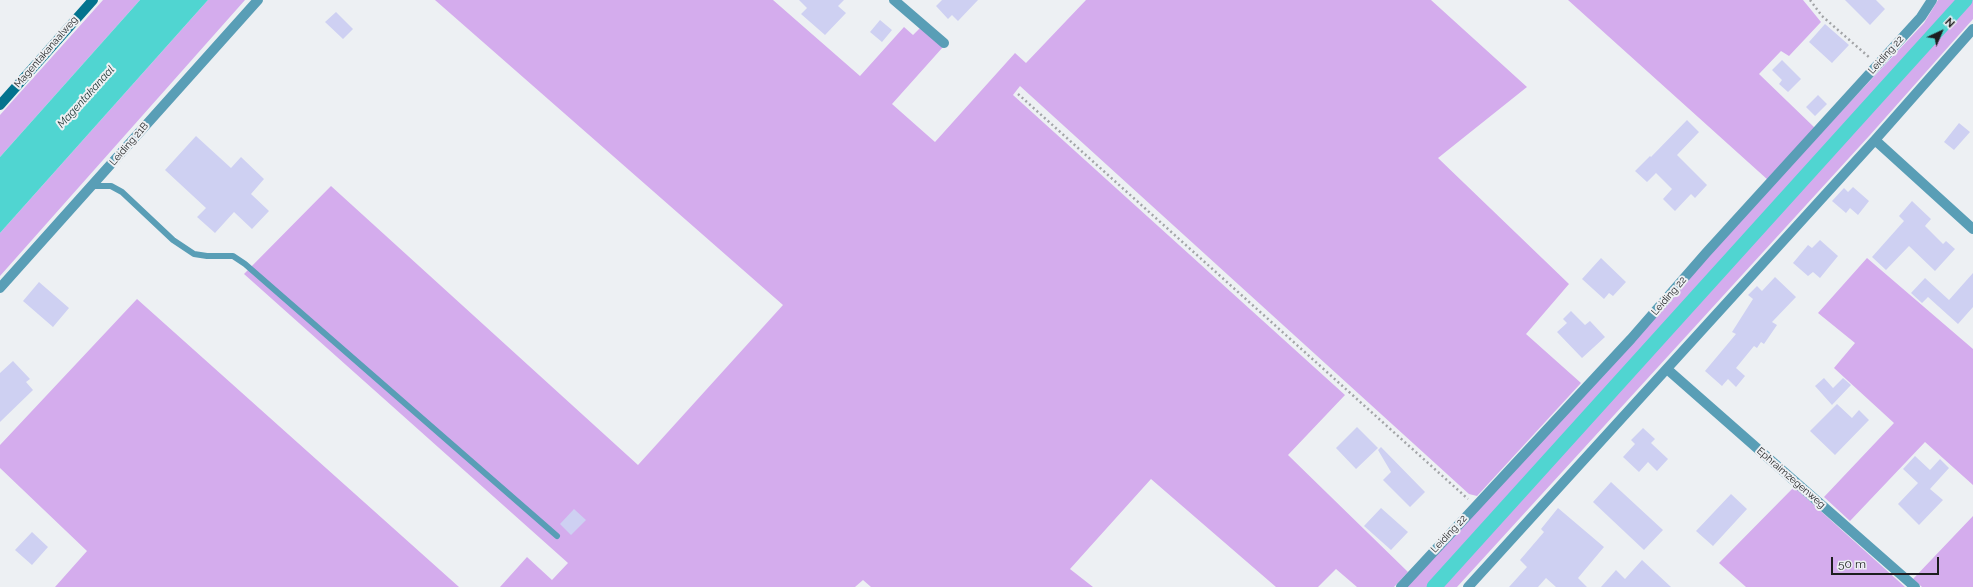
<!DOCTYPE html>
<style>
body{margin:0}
#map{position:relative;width:1973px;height:587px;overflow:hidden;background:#edf0f3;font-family:Raleway,sans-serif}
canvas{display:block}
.north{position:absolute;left:1921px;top:12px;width:40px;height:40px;-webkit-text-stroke:3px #edf0f3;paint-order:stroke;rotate:44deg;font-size:11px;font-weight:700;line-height:16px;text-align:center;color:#1d1e1f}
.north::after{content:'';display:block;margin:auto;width:14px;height:18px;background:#1d1e1f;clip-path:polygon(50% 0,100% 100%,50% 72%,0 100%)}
.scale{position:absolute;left:1831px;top:557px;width:108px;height:18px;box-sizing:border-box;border:2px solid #1d1e1f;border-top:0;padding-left:5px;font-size:12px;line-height:14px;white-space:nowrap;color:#1d1e1f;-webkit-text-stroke:3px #edf0f3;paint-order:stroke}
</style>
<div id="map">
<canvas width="1973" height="587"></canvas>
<div class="north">N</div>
<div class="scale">50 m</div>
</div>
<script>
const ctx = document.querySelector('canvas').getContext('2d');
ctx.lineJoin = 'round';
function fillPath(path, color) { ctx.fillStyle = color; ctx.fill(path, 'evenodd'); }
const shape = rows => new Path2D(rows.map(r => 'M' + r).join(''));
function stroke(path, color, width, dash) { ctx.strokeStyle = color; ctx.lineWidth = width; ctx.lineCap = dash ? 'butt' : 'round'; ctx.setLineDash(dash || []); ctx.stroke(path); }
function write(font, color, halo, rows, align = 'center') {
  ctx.font = font + ' Raleway,sans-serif'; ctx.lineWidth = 4; ctx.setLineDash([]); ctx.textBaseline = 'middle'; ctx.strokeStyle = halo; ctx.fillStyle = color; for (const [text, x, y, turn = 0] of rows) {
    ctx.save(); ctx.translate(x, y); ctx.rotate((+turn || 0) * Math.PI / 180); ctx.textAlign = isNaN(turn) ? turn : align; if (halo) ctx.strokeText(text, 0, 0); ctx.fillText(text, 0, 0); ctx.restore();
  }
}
const green = shape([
 [103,0,140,0,0,157,0,115],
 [208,0,245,0,0,276,0,233],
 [435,0,773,0,860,76,904,27,913,35,920,28,943,47,892,104,935,142,1015,53,1026,63,1086,0,1431,0,1527,87,1438,158,1569,284,1526,334,1581,383,1477,496,1469,494,1020,86,1013,95,1345,395,1288,455,1408,572,1394,587,1357,587,1336,569,1318,587,1276,587,1151,479,1070,569,1093,587,871,587,863,580,855,587,500,587,527,557,552,580,568,563,244,274,331,186,638,465,783,305],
 [1568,0,1803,0,1821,22,1789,56,1781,51,1759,74,1815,128,1768,180],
 [1938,0,1973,0,1973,19,1870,135,1457,587,1407,587,1808,147,1924,23],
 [1867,258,1973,349,1973,485,1925,442,1850,521,1824,497,1894,423,1834,368,1855,343,1818,313],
 [137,299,459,587,55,587,87,551,0,468,0,445],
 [1794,487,1905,587,1746,587,1719,563],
 [1973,516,1973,587,1922,587,1913,579]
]);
const water = shape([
 [140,0,208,0,0,233,0,157]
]);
const canal = shape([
 [1434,587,1965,0]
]);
const building = shape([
 [799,0,844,0,838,6,846,13,825,35,801,14,807,8],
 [942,0,978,0,958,21,952,15,948,19,936,6],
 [1845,0,1876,0,1885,9,1870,25],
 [336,12,353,29,343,39,325,22],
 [880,20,892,30,882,42,870,32],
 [1825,24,1849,45,1832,63,1809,42],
 [1782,60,1801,79,1788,92,1779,84,1782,80,1772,70],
 [1818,95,1827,104,1815,116,1806,107],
 [1687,120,1699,132,1677,155,1707,185,1695,198,1691,194,1675,211,1663,199,1672,189,1656,173,1647,182,1635,171,1650,156,1651,157],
 [1959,123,1970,132,1954,150,1944,142],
 [196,136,231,168,241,157,264,179,251,194,269,211,252,229,234,212,215,233,197,217,206,208,165,170],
 [1853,187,1869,201,1858,215,1850,208,1846,213,1832,201,1844,188,1848,192],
 [1912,201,1931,219,1925,226,1943,244,1946,241,1955,249,1935,271,1909,246,1886,270,1872,257,1904,221,1899,216],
 [1820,240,1838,256,1820,278,1813,272,1808,276,1793,263,1808,245,1812,248],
 [1601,258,1626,282,1613,296,1609,293,1604,299,1582,279],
 [1973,273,1973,307,1958,324,1928,297,1922,303,1911,293,1925,278,1949,300],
 [1775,277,1796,297,1772,322,1777,325,1764,344,1761,342,1757,348,1754,346,1736,368,1745,376,1736,387,1728,379,1722,386,1705,371,1736,334,1732,332,1753,299,1748,295,1757,286,1762,291],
 [39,282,69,308,53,327,23,301],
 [1571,311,1585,325,1590,321,1605,337,1582,358,1557,332,1567,323,1563,319],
 [13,361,30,379,26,382,33,390,0,422,0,373],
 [1824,378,1833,388,1843,378,1851,385,1832,405,1815,386],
 [1837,404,1852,418,1859,410,1869,420,1835,455,1810,431],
 [1357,427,1378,448,1356,469,1336,448],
 [1643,428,1655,439,1651,443,1668,459,1657,471,1648,462,1639,472,1623,457,1635,444,1631,440],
 [1381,447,1425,492,1410,507,1383,480,1391,472,1378,450],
 [1915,456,1930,470,1940,459,1949,468,1930,489,1943,500,1919,525,1898,504,1918,483,1903,469],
 [1611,482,1663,530,1644,550,1593,502],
 [1731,494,1747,509,1713,546,1696,531],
 [1381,508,1408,532,1391,550,1364,526],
 [1558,508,1604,547,1578,578,1587,587,1556,587,1546,578,1538,587,1509,587,1527,567,1520,560,1544,532,1541,529],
 [574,509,586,520,571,535,560,524],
 [32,532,48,547,32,565,15,550],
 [1642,560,1671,587,1601,587,1616,570,1625,579]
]);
const path = shape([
 [1810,0,1822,16,1870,58],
 [1018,94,1468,499]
]);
const lane = shape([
 [92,186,111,186,122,192,173,240,194,254,207,256,233,256,245,264,557,536]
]);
const street = shape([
 [894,0,944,43],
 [1875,140,1973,229],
 [0,288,258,0],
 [1667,369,1915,587],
 [1401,587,1631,339,1706,253,1921,17,1932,0],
 [1468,587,1875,140,1973,29]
]);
const secondary = shape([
 [0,105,93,0]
]);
const streetNames = [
 ["Magentakanaalweg",46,52,-49],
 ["Leiding 22",1886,55,-48],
 ["Leiding 21B",129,144,-49],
 ["Leiding 22",1669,296,-49],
 ["Ephraimzegenweg",1791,478,41],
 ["Leiding 22",1449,534,-47]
];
const waterNames = [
 ["Magentakanaal",86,97,-48]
];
fillPath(green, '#d4aced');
fillPath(water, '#50d5d1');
stroke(canal, '#50d5d1', 15);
fillPath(building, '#ced0f2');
stroke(path, '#a2a4a7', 2.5, [2, 3]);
stroke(lane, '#599eb6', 6);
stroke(street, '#599eb6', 10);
stroke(secondary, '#02738e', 10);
write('10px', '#1d1e1f', '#edf0f3', streetNames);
write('italic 11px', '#213837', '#edf0f3', waterNames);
</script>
